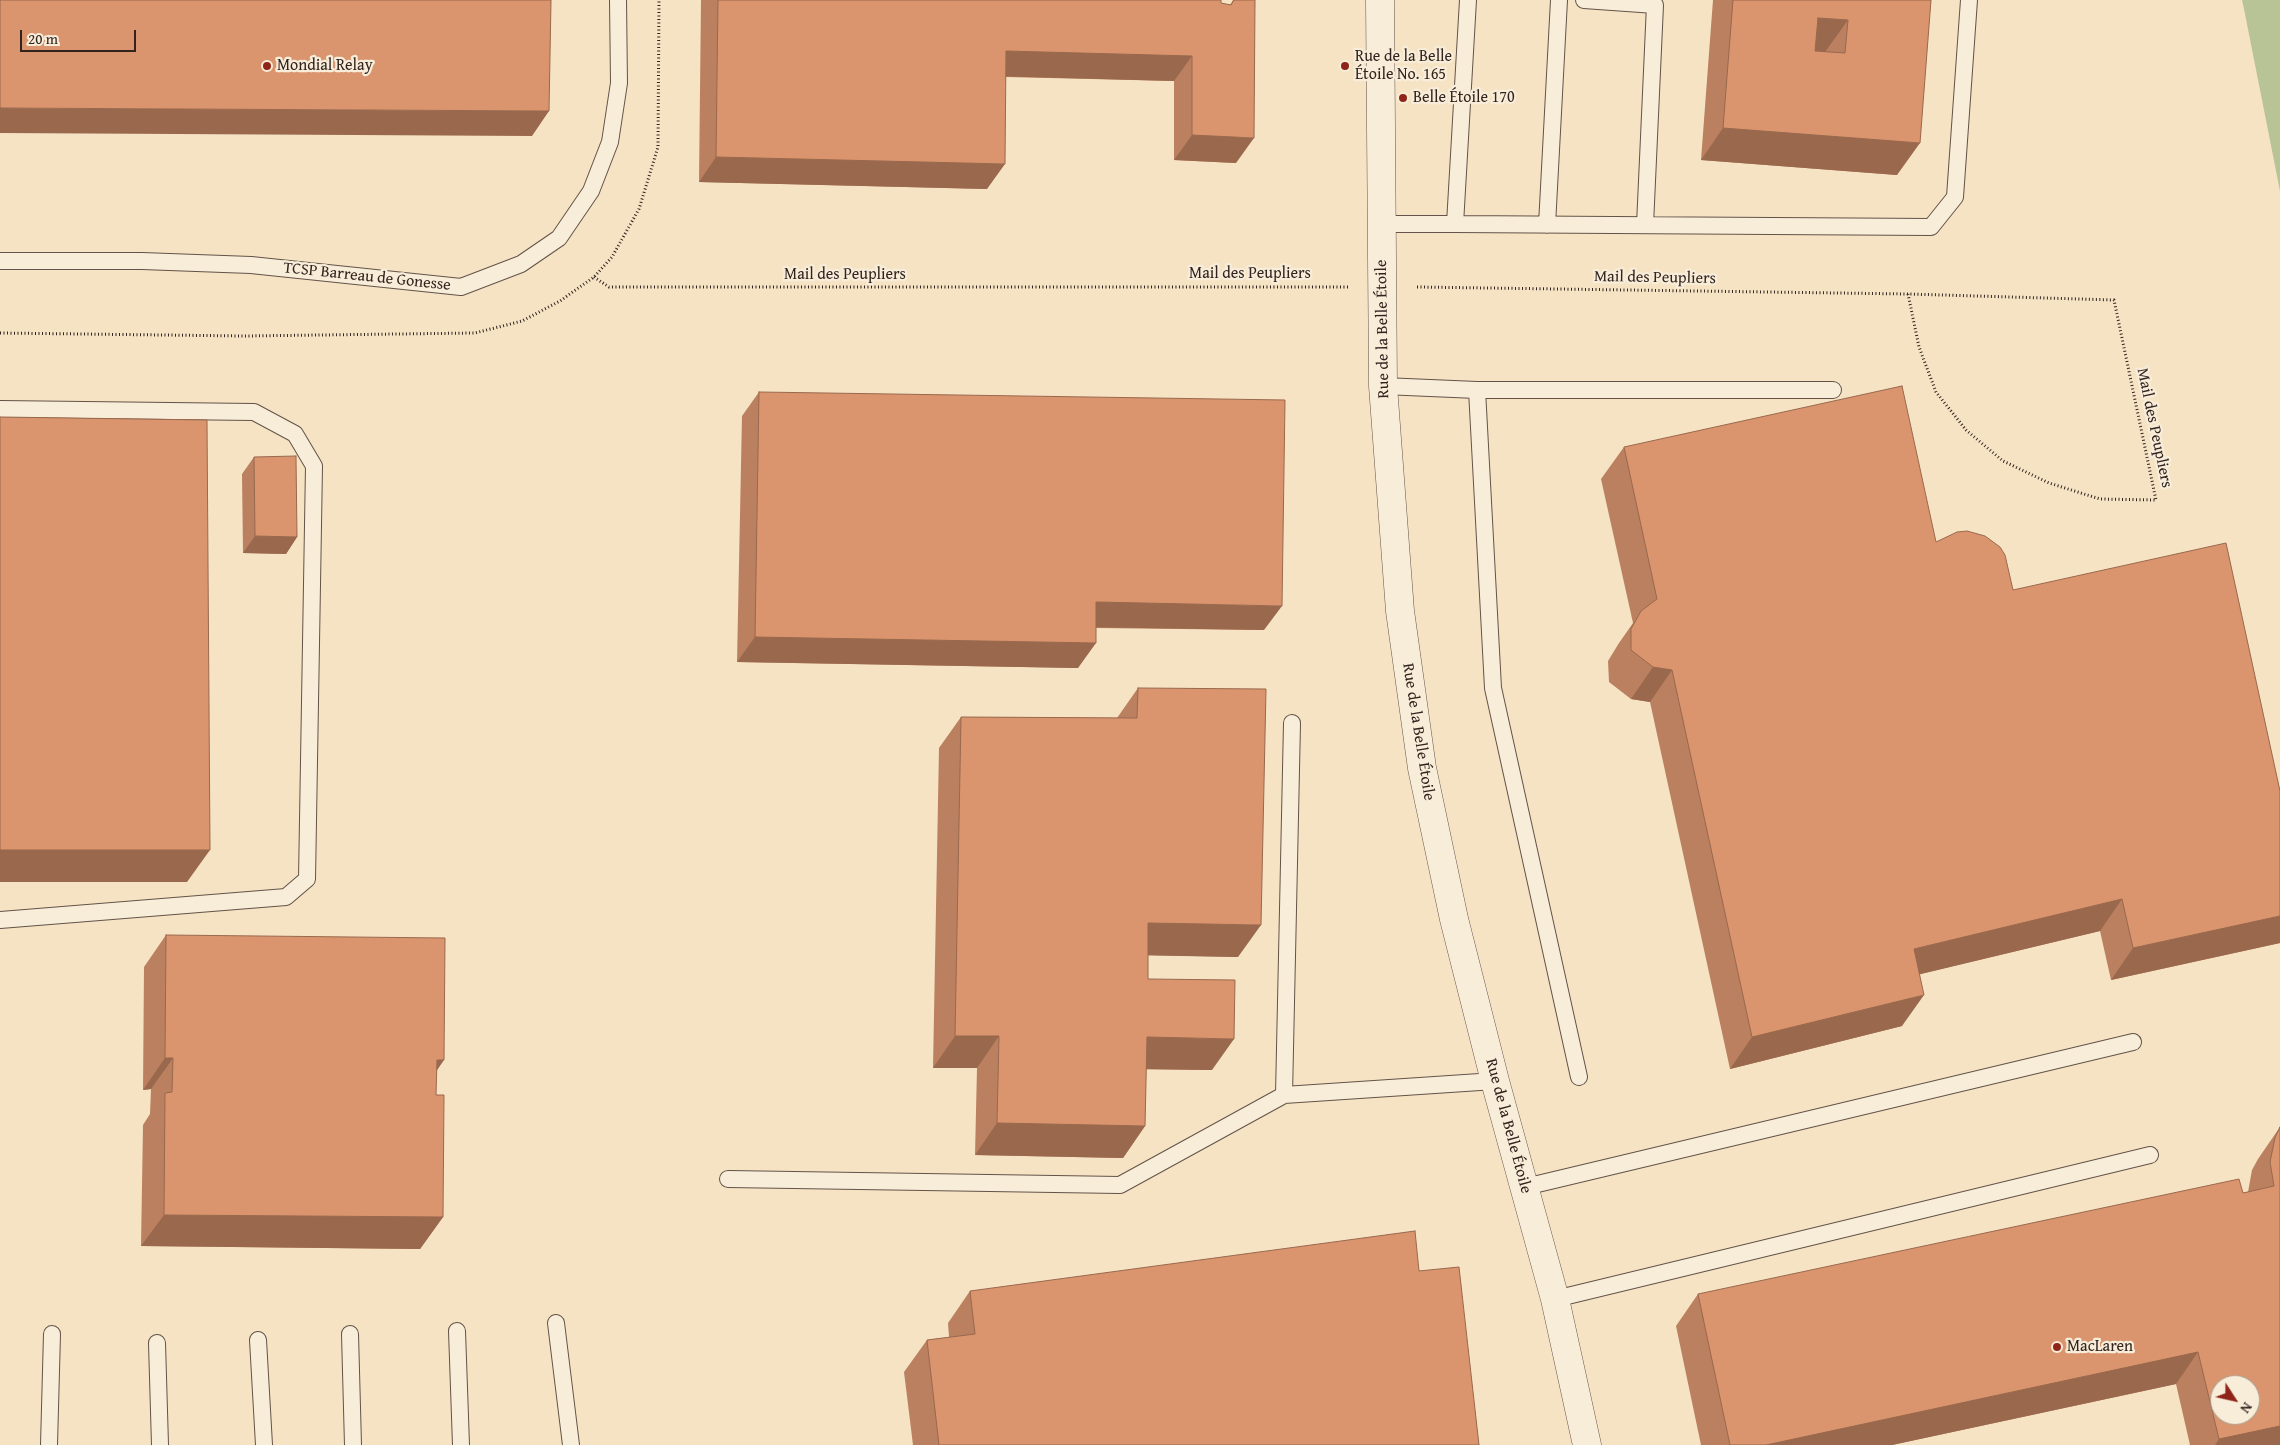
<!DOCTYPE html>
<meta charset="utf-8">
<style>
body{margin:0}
#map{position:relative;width:2280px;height:1445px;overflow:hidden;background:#f5e3c4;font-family:"Gentium Book Plus",serif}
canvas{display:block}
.north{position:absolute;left:2210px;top:1375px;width:50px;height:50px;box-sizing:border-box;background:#f8edd9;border:1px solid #a99c8e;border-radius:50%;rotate:125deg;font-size:14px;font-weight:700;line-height:20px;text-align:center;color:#32231e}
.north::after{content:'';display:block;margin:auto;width:18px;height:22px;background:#8f2418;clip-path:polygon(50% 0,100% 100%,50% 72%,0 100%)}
.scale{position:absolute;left:20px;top:30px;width:116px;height:22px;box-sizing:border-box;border:2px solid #32231e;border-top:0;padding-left:6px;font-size:15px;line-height:18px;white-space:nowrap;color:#32231e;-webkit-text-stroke:4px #f8edd9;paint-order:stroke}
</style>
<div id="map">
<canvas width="2280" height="1445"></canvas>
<div class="north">N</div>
<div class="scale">20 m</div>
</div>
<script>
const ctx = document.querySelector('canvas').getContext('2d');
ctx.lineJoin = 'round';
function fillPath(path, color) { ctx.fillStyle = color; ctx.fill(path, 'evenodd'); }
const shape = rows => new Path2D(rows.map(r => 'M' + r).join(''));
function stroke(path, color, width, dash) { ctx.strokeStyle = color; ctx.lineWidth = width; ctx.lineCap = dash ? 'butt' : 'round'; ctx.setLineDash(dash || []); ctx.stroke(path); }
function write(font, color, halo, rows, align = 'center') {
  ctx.font = font + ' "Gentium Book Plus",serif'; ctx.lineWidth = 4.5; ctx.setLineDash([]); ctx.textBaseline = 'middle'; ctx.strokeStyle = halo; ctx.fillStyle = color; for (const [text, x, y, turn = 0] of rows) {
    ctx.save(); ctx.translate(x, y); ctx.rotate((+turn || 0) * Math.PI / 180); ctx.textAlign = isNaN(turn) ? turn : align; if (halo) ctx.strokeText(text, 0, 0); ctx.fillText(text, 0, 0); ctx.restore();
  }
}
const green = shape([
 [2242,0,2280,0,2280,191,2244,9]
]);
const path = shape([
 [594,277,609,287,1348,287],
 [1417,287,1908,294,2114,300,2156,500,2100,499,2049,483,2003,461,1966,430,1936,392,1919,347,1908,294],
 [0,333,244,336,475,333,522,321,560,301,594,277,612,257,639,209,658,147,659,0]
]);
const lane = shape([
 [1584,0,1655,5,1645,225],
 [1381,224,1455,224,1468,0],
 [1455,224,1931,227,1955,197,1969,0],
 [1547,225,1559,0],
 [0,261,142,261,251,265,461,287,521,264,559,238,591,191,610,142,619,83,618,0],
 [1383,386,1477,390,1833,390],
 [1477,390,1493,688,1579,1077],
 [0,409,254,412,295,434,314,466,307,879,286,897,0,920],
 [1284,1095,1292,723],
 [728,1179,1120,1185,1284,1095,1495,1081],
 [1525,1187,2133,1042],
 [1555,1299,2150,1155],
 [556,1323,571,1445],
 [457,1331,461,1445],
 [350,1334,353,1445],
 [258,1340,264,1445],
 [157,1343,160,1445],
 [49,1445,52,1334]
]);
const street = shape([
 [1380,0,1383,386,1400,611,1422,768,1454,919,1495,1081,1555,1299,1587,1445]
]);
const wall = shape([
 [701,0,1221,0,1221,3,1230,5,1233,0,1255,0,1236,163,1174,160,1174,81,1006,77,987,189,699,182],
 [1713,0,1931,0,1897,175,1701,160],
 [759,392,1264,630,1096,628,1078,668,737,662,742,416],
 [1624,447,1936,542,2013,590,2280,791,2280,943,2111,980,2100,931,1920,974,1902,1026,1730,1069,1650,702,1631,699,1609,682,1608,661,1619,643,1633,623,1601,479],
 [254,457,297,537,286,554,243,553,242,474],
 [1138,688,1238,957,1148,955,1148,979,1212,1070,1146,1069,1145,1126,1123,1158,975,1155,977,1068,933,1068,939,748,961,717,1117,718],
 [166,935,436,1071,436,1095,443,1217,420,1249,141,1246,143,1125,150,1114,151,1089,143,1090,144,967],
 [2280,1127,2280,1445,2190,1445,2176,1384,1892,1445,1701,1445,1676,1326,1698,1294,2248,1192,2252,1170,2258,1159],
 [1419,1271,1479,1445,913,1445,904,1372,927,1340,949,1337,948,1323,970,1291]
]);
const shadedWall = shape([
 [1818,18,1848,20,1825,52,1795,50],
 [1006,51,1192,56,1174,81,989,76],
 [0,108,549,111,532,136,0,133],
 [1723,128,1920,143,1897,175,1701,160],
 [1192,135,1254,138,1236,163,1174,160],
 [716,157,1005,164,987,189,699,182],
 [255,536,297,537,286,554,243,553],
 [1096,602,1282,606,1264,630,1079,627],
 [755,637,1096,643,1078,668,737,662],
 [1653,667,1672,670,1650,702,1631,699],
 [0,850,210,850,187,882,0,882],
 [2122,899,2100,931,1892,981,1914,949],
 [2280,916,2280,943,2111,980,2133,948],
 [1148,923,1261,925,1238,957,1126,955],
 [1924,995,1902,1026,1730,1069,1752,1037],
 [955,1036,999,1036,977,1068,933,1068],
 [1147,1037,1234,1039,1212,1070,1124,1069],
 [165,1058,173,1058,151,1089,143,1090],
 [437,1060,444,1060,422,1092],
 [997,1123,1145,1126,1123,1158,975,1155],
 [164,1215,443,1217,420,1249,141,1246],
 [2198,1352,2176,1384,1892,1445,1766,1445],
 [2280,1426,2280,1445,2215,1445,2219,1439]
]);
const building = shape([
 [0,0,551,0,549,111,0,108,0,0],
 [718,0,1221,0,1221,3,1231,5,1234,0,1255,0,1254,138,1192,135,1192,56,1006,51,1005,164,716,157,718,0],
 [1733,0,1931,0,1920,143,1723,128,1733,0],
 [1818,18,1848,20,1845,53,1815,51,1818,18],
 [1902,386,1936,542,1957,532,1967,531,1985,536,2000,547,2005,555,2013,590,2226,543,2280,791,2280,916,2133,948,2122,899,1914,949,1924,995,1752,1037,1672,670,1653,667,1631,650,1631,629,1641,611,1657,599,1624,447,1902,386],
 [759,392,1285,400,1282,606,1096,602,1096,643,755,637,759,392],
 [0,417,207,420,210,850,0,850,0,417],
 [296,456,297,537,255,536,254,457,296,456],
 [1138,688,1266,689,1261,925,1148,923,1148,979,1235,980,1234,1039,1147,1037,1145,1126,997,1123,999,1036,955,1036,961,717,1137,718,1138,688],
 [166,935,445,938,444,1060,437,1060,436,1095,444,1095,443,1217,164,1215,165,1093,172,1092,173,1058,165,1058,166,935],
 [2280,1127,2280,1426,2219,1439,2198,1352,1766,1445,1730,1445,1698,1294,2239,1179,2243,1193,2274,1186,2270,1162,2275,1138,2280,1127],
 [2220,1385,2250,1385,2250,1415,2220,1415,2220,1385],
 [1415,1231,1419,1271,1459,1267,1479,1445,939,1445,927,1340,975,1334,970,1291,1415,1231]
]);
const markers = [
 [267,66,5,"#8f2418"],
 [1345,66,5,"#8f2418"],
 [1403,98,5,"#8f2418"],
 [2057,1347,5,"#8f2418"]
];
const poiNames = [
 ["Rue de la Belle",1355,57],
 ["Étoile No. 165",1355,75],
 ["Mondial Relay",277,66],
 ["Belle Étoile 170",1413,98],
 ["MacLaren",2067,1347]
];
const streetNames = [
 ["Mail des Peupliers",1250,274],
 ["Mail des Peupliers",845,275],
 ["TCSP Barreau de Gonesse",367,277,6],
 ["Mail des Peupliers",1655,278,1],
 ["Rue de la Belle Étoile",1383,329,-91],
 ["Mail des Peupliers",2154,428,78],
 ["Rue de la Belle Étoile",1418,732,81],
 ["Rue de la Belle Étoile",1508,1126,75]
];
fillPath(green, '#b9c496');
stroke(lane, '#635348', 18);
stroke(street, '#635348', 29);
stroke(path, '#32231e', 3, [1, 2.5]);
stroke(lane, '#f8edd9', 16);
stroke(street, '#f8edd9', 28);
fillPath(wall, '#bb805f');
fillPath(shadedWall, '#99684d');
fillPath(building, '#da956e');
stroke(building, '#99684d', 1);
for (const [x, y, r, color] of markers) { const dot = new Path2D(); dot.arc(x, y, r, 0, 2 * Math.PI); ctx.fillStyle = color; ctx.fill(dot); stroke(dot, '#f8edd9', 2); }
write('16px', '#32231e', '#f8edd9', poiNames, 'left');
write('16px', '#32231e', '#f8edd9', streetNames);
</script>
